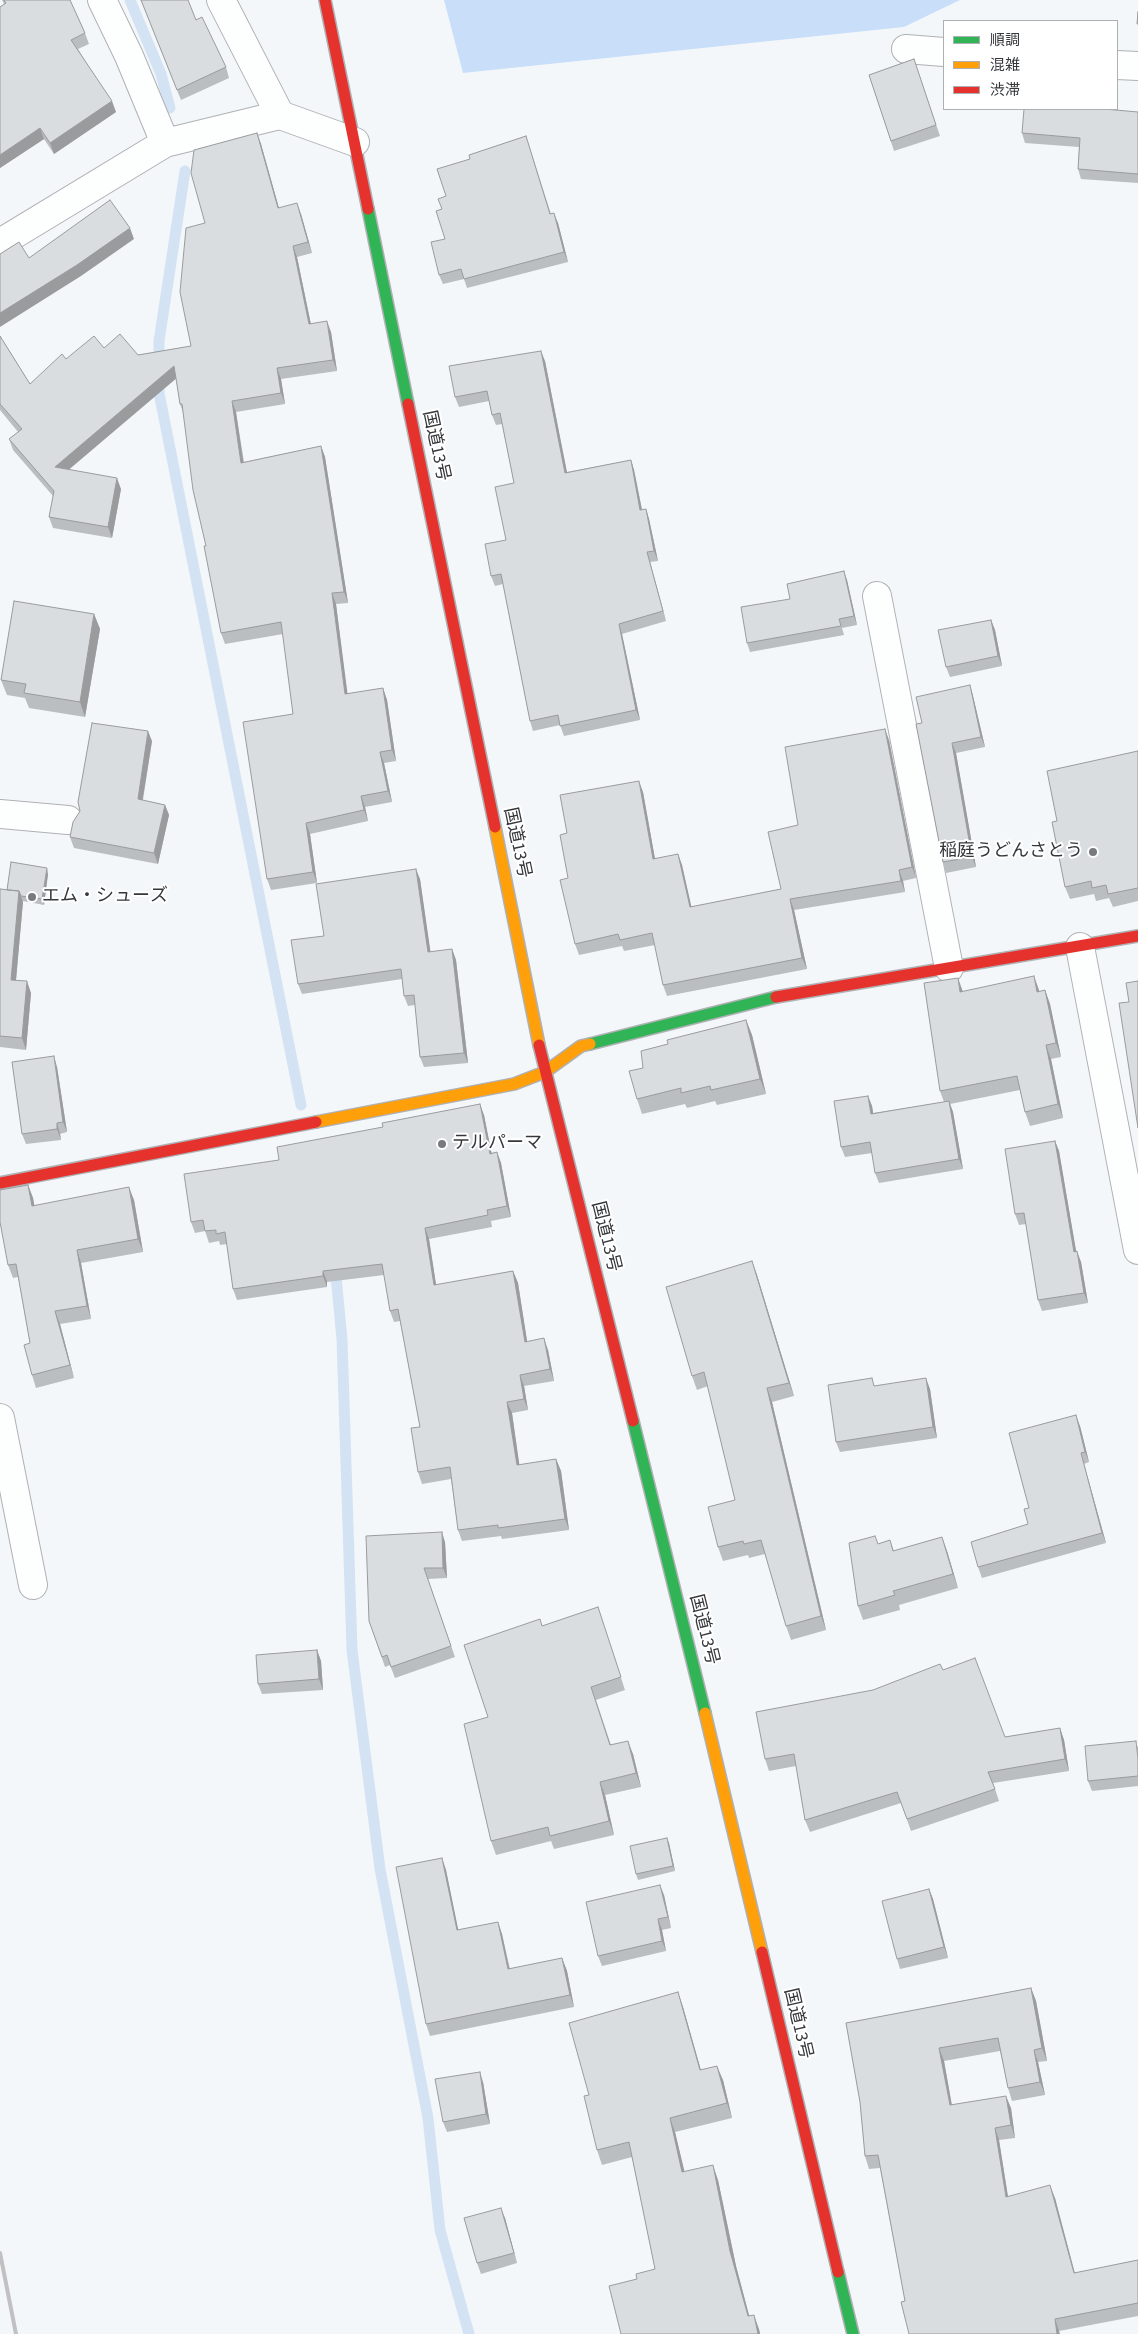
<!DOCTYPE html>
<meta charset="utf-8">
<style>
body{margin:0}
#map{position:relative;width:1138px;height:2334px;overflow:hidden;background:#f4f7fa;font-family:"Source Sans 3","Noto Sans JP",sans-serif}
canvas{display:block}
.legend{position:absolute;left:943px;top:20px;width:175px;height:90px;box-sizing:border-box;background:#fff;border:1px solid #aeafb0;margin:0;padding:6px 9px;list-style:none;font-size:15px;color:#35373a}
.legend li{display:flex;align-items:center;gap:10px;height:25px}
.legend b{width:25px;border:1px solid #aeafb0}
</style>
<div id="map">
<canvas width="1138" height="2334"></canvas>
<ul class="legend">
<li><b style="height:6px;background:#30b455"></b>順調</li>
<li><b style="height:6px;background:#ff9f0a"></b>混雑</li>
<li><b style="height:6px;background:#e5322d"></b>渋滞</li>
</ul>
</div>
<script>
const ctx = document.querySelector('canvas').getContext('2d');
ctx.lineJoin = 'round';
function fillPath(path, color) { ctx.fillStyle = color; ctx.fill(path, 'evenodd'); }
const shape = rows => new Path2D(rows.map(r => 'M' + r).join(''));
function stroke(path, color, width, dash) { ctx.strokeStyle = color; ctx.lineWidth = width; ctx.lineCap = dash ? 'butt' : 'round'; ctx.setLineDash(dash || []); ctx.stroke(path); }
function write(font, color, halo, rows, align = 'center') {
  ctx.font = font + ' "Source Sans 3","Noto Sans JP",sans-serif'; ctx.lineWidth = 4; ctx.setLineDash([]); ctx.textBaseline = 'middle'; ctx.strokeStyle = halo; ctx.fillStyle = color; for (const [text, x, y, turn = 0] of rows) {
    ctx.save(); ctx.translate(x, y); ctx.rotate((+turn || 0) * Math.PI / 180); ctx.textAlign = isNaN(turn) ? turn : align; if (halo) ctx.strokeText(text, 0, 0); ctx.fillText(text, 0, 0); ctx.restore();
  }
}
const green = shape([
 [444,0,960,0,904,27,463,73]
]);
const stream = shape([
 [130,0,161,74,170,108],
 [185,171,159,341,159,393,301,1105],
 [335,1266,342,1339,352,1650,380,1869,428,2118,440,2230,469,2334]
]);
const street = shape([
 [102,0,129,56,165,143,280,115,355,142],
 [221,0,280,115],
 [906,49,944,52],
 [1117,65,1138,66],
 [0,243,165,143],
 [877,596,949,968],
 [0,814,68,820],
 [1080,947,1138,1250],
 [0,1418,33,1585]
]);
const fast = shape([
 [368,209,408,404],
 [590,1044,776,997],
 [633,1421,705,1713],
 [838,2272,853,2334]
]);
const slow = shape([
 [495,827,539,1045],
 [316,1122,514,1084,545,1072,581,1046,590,1044],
 [705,1713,762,1952]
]);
const jam = shape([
 [325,0,368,209],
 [408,404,495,827],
 [776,997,1138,936],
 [539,1045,633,1421],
 [0,1183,316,1122],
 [762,1952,838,2272]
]);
const rail = shape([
 [0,2253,16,2334]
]);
const wall = shape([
 [2,0,70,0,85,33,89,44,78,49,116,112,54,154,44,139,0,168,0,7,4,4],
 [141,0,196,20,226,67,229,78,181,100],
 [914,59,940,136,894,151,869,75],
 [1138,112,1138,183,1081,179,1078,169,1079,147,1025,143,1022,133],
 [257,133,261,144,279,208,301,214,312,253,297,257,311,324,331,332,337,371,281,379,285,404,236,412,244,462,321,446,325,457,348,603,336,604,347,694,383,688,387,700,396,761,384,763,392,802,365,807,368,821,310,834,317,883,271,890,267,879,293,714,283,634,225,644,221,633,183,412,180,404,176,378,69,469,121,489,112,538,53,528,49,517,53,496,13,450,9,439,18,432,0,410,0,336,30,384,66,359,104,348,138,355,191,346,205,223],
 [526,136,551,214,558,223,568,262,467,288,464,279,443,284,439,275,445,239,442,209,470,159],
 [545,361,567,472,631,460,634,470,642,510,646,509,649,519,658,561,650,562,666,621,622,634,640,720,564,736,560,725,533,731,530,721,503,584,495,586,491,576,506,540,514,483,502,424,496,425,492,415,489,401,459,407,455,397],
 [847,580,857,625,842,628,844,635,750,652,747,643,790,599],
 [94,614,100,629,85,717,29,708,25,698,7,695,1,680],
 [991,620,995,630,1002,666,950,677,946,667],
 [970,685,973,696,985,747,956,753,976,867,946,873,943,862,922,723],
 [889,740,916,878,903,881,905,892,794,910,807,969,667,996,663,985,655,945,624,951,622,946,579,955,575,944,568,878,567,833,643,792,655,859,678,854,682,865,691,907,781,889,798,825],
 [152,741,143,800,165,805,169,815,158,864,74,848,70,837],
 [1138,751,1138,901,1113,907,1109,898,1096,901,1094,894,1070,899,1065,887,1057,821],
 [48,874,44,905,23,901,16,980,31,993,26,1050,0,1047,0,889,7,890],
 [420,879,430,952,452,949,456,960,468,1063,424,1067,420,1057,415,1005,408,1006,404,996,402,979,302,994,298,984,324,936],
 [1045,990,1050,1004,1061,1057,1051,1059,1063,1118,1030,1126,1025,1112,1020,1090,950,1104,953,1112,963,1169,879,1183,875,1173,872,1153,845,1157,841,1147,868,1096,872,1106,873,1113,944,1102,940,1091,963,992,1039,992],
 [746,1020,752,1035,766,1094,717,1105,715,1101,687,1108,685,1104,642,1114,637,1099,643,1068,668,1044],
 [57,1067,67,1132,60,1134,61,1140,26,1144,22,1134],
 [484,1115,491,1153,497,1152,501,1163,511,1217,491,1221,492,1227,429,1239,436,1285,513,1271,518,1283,527,1342,548,1350,554,1381,524,1386,528,1410,512,1413,519,1465,556,1459,561,1471,569,1530,502,1539,501,1536,462,1541,458,1530,451,1479,422,1484,418,1472,420,1427,400,1321,394,1322,390,1311,384,1275,327,1282,327,1287,237,1300,233,1289,227,1244,220,1245,219,1241,209,1243,205,1231,195,1233,191,1222,279,1160],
 [1055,1141,1059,1151,1076,1252,1081,1262,1088,1303,1042,1311,1038,1300,1026,1224,1019,1225,1015,1214],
 [28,1185,33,1198,34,1205,134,1200,143,1252,81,1263,91,1319,60,1324,74,1378,36,1388,32,1375,30,1343,18,1277,13,1278,8,1265],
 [752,1261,757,1275,794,1396,772,1402,826,1630,791,1640,786,1626,765,1554,749,1558,748,1555,723,1561,718,1547,735,1500,708,1386,697,1390,692,1376],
 [875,1386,930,1389,937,1438,840,1452,836,1442],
 [1080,1426,1089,1462,1084,1464,1106,1543,982,1578,978,1567,1028,1524,1029,1508],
 [942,1537,947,1551,958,1588,899,1605,900,1610,863,1620,858,1606,878,1544,890,1540,894,1551],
 [445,1542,447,1578,428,1579,455,1657,395,1678,390,1665,385,1667,369,1621],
 [598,1607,625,1690,596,1700,611,1745,633,1754,641,1787,605,1795,614,1835,554,1849,551,1841,496,1855,491,1841,488,1717,543,1626],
 [317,1650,321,1661,323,1690,262,1694,258,1684],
 [943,1670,1005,1737,1060,1728,1064,1740,1069,1771,993,1783,999,1801,911,1831,901,1803,810,1832,805,1820,796,1766,769,1771,765,1759,873,1690],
 [1138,1746,1138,1786,1092,1791,1088,1781],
 [669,1843,675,1871,638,1880,636,1874],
 [442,1858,446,1870,458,1930,498,1922,502,1934,510,1969,562,1958,567,1971,574,2007,430,2036,426,2024],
 [929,1889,933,1899,948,1958,900,1969,897,1959],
 [664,1895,671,1928,662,1930,666,1951,602,1966,598,1956],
 [1031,1988,1036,2001,1047,2061,1038,2062,1045,2095,1012,2101,1008,2088,1000,2051,944,2061,952,2105,1011,2108,1015,2138,999,2140,1008,2196,1055,2198,1075,2273,1138,2260,1138,2316,1059,2331,905,2301,880,2168,869,2169,865,2156,860,2102,846,2023],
 [678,1992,683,2007,701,2070,723,2080,732,2118,675,2132,684,2171,718,2180,736,2266,749,2316,759,2329,760,2334,621,2334,637,2279,655,2269,632,2157,602,2165,597,2150,589,2095],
 [483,2082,490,2124,447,2132,443,2122],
 [505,2218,517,2263,481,2274,477,2263]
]);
const shadedWall = shape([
 [112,101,116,112,54,154,50,143],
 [40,128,44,139,0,168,0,155],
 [257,133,261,144,282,219,278,208],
 [297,203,301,214,312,253,308,242],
 [554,213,558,223,568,262,564,252],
 [130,228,134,239,81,276,0,327,0,313],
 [293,246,297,257,313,335,309,324],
 [327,321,331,332,337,371,333,360],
 [541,351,545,361,569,483,565,473],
 [174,366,178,377,59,478,55,467],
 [277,368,281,379,285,404,281,393],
 [232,401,236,412,245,474,241,463],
 [321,446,325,457,348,603,344,592],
 [631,460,634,470,644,520,640,510],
 [117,478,121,489,112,538,108,527],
 [646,509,649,519,658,561,654,551],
 [647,552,650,562,666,621,663,611],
 [844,571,847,580,857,625,854,616],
 [332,593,336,604,349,705,345,694],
 [94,614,100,629,85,717,80,702],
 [991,620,995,630,1002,666,998,656],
 [619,624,622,634,640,720,636,710],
 [970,685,973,696,985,747,981,737],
 [383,688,387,700,396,761,392,750],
 [885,729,889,740,916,878,912,867],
 [148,731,152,741,141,809,138,799],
 [952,743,956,753,976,867,972,857],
 [380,752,384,763,392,802,388,791],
 [639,781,643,792,657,870,653,859],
 [361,796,365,807,368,821,364,810],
 [165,805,169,815,158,864,154,853],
 [306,823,310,834,317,883,313,872],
 [678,854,682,865,694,918,690,907],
 [47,868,48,874,44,905,42,899],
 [416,869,420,879,432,962,428,952],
 [899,870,903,881,905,892,901,881],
 [19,891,23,902,15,991,11,980],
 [790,899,794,910,807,969,802,958],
 [452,949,456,960,468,1063,464,1053],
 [1034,976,1039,990,1042,1006,1037,992],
 [958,978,963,992,960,992],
 [27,981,31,993,26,1050,22,1038],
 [1045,990,1050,1004,1061,1057,1056,1043],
 [746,1020,752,1035,766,1094,760,1079],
 [1046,1045,1051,1059,1063,1118,1058,1104],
 [54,1056,57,1067,67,1132,63,1122],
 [868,1096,872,1106,875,1124,871,1114],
 [949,1101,953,1112,963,1169,959,1159],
 [480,1104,484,1115,494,1165,490,1154],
 [57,1123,60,1134,61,1140,57,1129],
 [1055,1141,1059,1151,1078,1262,1074,1252],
 [497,1152,501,1163,511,1217,507,1206],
 [28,1185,33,1198,37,1219,32,1206],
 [129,1187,134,1200,143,1252,138,1239],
 [425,1228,429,1239,438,1297,434,1285],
 [77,1250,81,1263,91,1319,87,1306],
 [1077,1251,1081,1262,1088,1303,1084,1293],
 [752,1261,757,1275,794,1396,789,1383],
 [323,1271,327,1282,327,1287,323,1276],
 [513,1271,518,1283,529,1353,525,1342],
 [55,1311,60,1324,74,1378,70,1365],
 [544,1338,548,1350,554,1381,550,1369],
 [520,1375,524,1386,528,1410,524,1399],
 [926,1378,930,1389,937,1438,933,1427],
 [767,1388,772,1402,826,1630,821,1616],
 [507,1402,512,1413,521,1476,517,1465],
 [1076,1415,1080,1426,1089,1462,1085,1452],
 [1081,1453,1084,1464,1106,1543,1102,1533],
 [556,1459,561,1471,569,1530,565,1519],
 [442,1532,445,1542,447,1578,443,1568],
 [942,1537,947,1551,958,1588,953,1574],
 [317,1650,321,1661,323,1690,319,1679],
 [1060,1728,1064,1740,1069,1771,1065,1759],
 [628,1741,633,1754,641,1787,636,1773],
 [600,1782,605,1795,614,1835,609,1821],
 [667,1838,669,1843,675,1871,673,1866],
 [442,1858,446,1870,461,1943,457,1930],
 [660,1885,664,1895,671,1928,668,1917],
 [929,1889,933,1899,948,1958,944,1947],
 [658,1919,662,1930,666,1951,662,1941],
 [498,1922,502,1934,512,1982,508,1969],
 [562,1958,567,1971,574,2007,570,1995],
 [1031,1988,1036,2001,1047,2061,1042,2048],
 [678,1992,683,2007,705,2085,700,2070],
 [939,2048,944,2061,954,2118,950,2105],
 [1034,2050,1038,2062,1045,2095,1040,2082],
 [717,2066,723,2080,732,2118,727,2103],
 [480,2072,483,2082,490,2124,486,2114],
 [1006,2096,1011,2108,1015,2138,1011,2125],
 [670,2118,675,2132,688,2186,682,2172],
 [995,2128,999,2140,1010,2210,1006,2197],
 [713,2165,718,2180,736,2266,753,2330,748,2316,730,2251],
 [1050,2185,1055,2198,1078,2286,1074,2273],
 [501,2208,505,2218,517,2263,514,2253],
 [754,2315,759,2329,760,2334,758,2334],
 [1055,2319,1060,2334,1057,2334]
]);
const building = shape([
 [4,0,70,0,85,33,71,40,112,101,50,143,40,128,0,155,0,7,6,3,4,0],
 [141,0,188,0,196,20,202,17,226,67,177,90,141,0],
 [1138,12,1138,24,1137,24,1138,12],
 [914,59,936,125,891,141,869,75,914,59],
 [1024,109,1104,109,1138,112,1138,174,1078,169,1080,138,1022,133,1024,109],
 [257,133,278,208,297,203,308,242,293,246,309,324,327,321,333,360,277,368,281,393,232,401,241,463,321,446,344,592,332,593,345,694,383,688,392,750,380,752,388,791,361,796,364,810,306,823,313,872,267,879,243,722,293,714,281,622,221,633,204,546,206,546,193,490,182,404,180,404,174,366,55,467,117,478,108,527,49,517,54,491,9,439,22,429,0,404,0,336,30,384,62,354,66,359,94,336,104,348,120,334,138,355,191,346,180,292,186,228,205,223,191,173,194,150,257,133],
 [526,136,550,214,554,213,564,252,464,279,461,269,439,275,431,242,445,239,436,211,442,209,438,199,446,196,437,169,470,159,469,155,526,136],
 [110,200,130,228,77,265,0,313,0,254,19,242,29,258,110,200],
 [541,351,565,473,631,460,640,510,646,509,654,551,647,552,663,611,619,624,636,710,560,726,558,715,530,721,501,574,491,576,485,544,506,540,495,487,514,483,500,413,492,415,487,391,455,397,449,366,541,351],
 [844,571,854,616,839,619,841,626,747,643,741,607,790,599,787,584,844,571],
 [14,601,94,614,80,702,24,693,26,684,1,680,14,601],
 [991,620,998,656,946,667,938,630,991,620],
 [970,685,981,737,952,743,972,857,943,862,916,724,922,723,916,697,970,685],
 [92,723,148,731,138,799,165,805,154,853,70,837,73,822,80,811,78,802,92,723],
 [885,729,912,867,899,870,901,881,790,899,802,958,663,985,652,933,620,940,618,934,575,944,560,880,568,878,560,835,567,833,560,795,639,781,653,859,678,854,690,907,781,889,768,832,798,825,785,747,885,729],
 [1138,751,1138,888,1108,894,1106,885,1092,888,1091,881,1065,887,1052,822,1057,821,1047,771,1138,751],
 [11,862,47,868,42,899,21,896,19,891,7,890,11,862],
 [416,869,428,952,452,949,464,1053,420,1057,414,995,404,996,401,969,298,984,291,940,324,936,316,884,416,869],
 [0,889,19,891,11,980,27,981,22,1038,0,1036,0,889],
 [1034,976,1037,992,1045,990,1056,1043,1046,1045,1058,1104,1025,1112,1017,1076,940,1091,924,983,958,978,960,992,1034,976],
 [1138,981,1138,1128,1119,1003,1129,1002,1126,983,1138,981],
 [746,1020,760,1079,711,1090,710,1086,681,1093,681,1088,637,1099,629,1071,643,1068,641,1051,668,1044,667,1040,746,1020],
 [54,1056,63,1122,57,1123,57,1129,22,1134,12,1062,54,1056],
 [868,1096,871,1114,949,1101,959,1159,875,1173,870,1142,841,1147,834,1101,868,1096],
 [480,1104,490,1154,497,1152,507,1206,487,1210,488,1215,425,1228,434,1285,513,1271,525,1342,544,1338,550,1369,520,1375,524,1399,507,1402,517,1465,556,1459,565,1519,498,1528,498,1525,458,1530,450,1467,418,1472,411,1428,420,1427,398,1309,390,1311,382,1264,323,1271,323,1276,233,1289,225,1232,216,1234,216,1230,205,1231,203,1220,191,1222,184,1174,279,1160,277,1147,383,1127,382,1123,480,1104],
 [1055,1141,1074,1252,1077,1251,1084,1293,1038,1300,1024,1213,1015,1214,1005,1149,1055,1141],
 [28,1185,32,1206,129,1187,138,1239,77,1250,87,1306,55,1311,70,1365,32,1375,24,1345,30,1343,16,1264,8,1265,0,1222,0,1190,28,1185],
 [752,1261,789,1383,767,1388,821,1616,786,1626,761,1540,744,1544,743,1541,718,1547,708,1507,735,1500,704,1372,692,1376,666,1287,752,1261],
 [872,1378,874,1386,926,1378,933,1427,836,1442,828,1385,872,1378],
 [1076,1415,1085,1452,1081,1453,1102,1533,978,1567,971,1542,1028,1524,1024,1509,1029,1508,1009,1433,1076,1415],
 [442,1532,443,1568,424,1568,451,1646,391,1667,387,1655,382,1657,369,1621,366,1536,442,1532],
 [875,1536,878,1544,890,1540,893,1551,942,1537,953,1574,893,1591,895,1595,858,1606,849,1543,875,1536],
 [598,1607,621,1677,591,1687,610,1745,628,1741,636,1773,600,1782,609,1821,550,1836,548,1827,491,1841,464,1724,488,1717,464,1645,540,1619,542,1626,598,1607],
 [317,1650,319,1679,258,1684,256,1655,317,1650],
 [975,1658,1005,1737,1060,1728,1065,1759,988,1772,995,1789,907,1819,897,1792,805,1820,794,1754,765,1759,756,1712,873,1690,940,1664,943,1670,975,1658],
 [1136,1741,1138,1759,1138,1776,1088,1781,1085,1746,1136,1741],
 [667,1838,673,1866,636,1874,630,1846,667,1838],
 [442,1858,457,1930,498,1922,508,1969,562,1958,570,1995,426,2024,396,1867,442,1858],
 [660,1885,668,1917,658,1919,662,1941,598,1956,586,1902,660,1885],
 [929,1889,944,1947,897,1959,882,1901,929,1889],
 [1031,1988,1042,2048,1034,2050,1040,2082,1008,2088,998,2038,939,2048,950,2105,1006,2096,1011,2125,995,2128,1006,2197,1050,2185,1074,2273,1138,2260,1138,2303,1055,2319,1057,2334,909,2334,901,2302,905,2301,878,2155,865,2156,860,2102,846,2023,1031,1988],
 [678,1992,700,2070,717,2066,727,2103,670,2118,682,2172,713,2165,730,2251,748,2316,754,2315,758,2334,621,2334,609,2286,637,2279,636,2274,655,2269,629,2142,597,2150,584,2096,589,2095,569,2023,678,1992],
 [480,2072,486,2114,443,2122,435,2079,480,2072],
 [501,2208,514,2253,477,2263,464,2218,501,2208]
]);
const markers = [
 [1093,852,5,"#787a7d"],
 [32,897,5,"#787a7d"],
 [442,1144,5,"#787a7d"]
];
const streetNames = [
 ["国道13号",435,446,78],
 ["国道13号",516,843,78],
 ["国道13号",605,1237,76],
 ["国道13号",703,1630,76],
 ["国道13号",797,2024,77]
];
const poiNames = [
 ["稲庭うどんさとう",1083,852,"right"],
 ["エム・シューズ",42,897],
 ["テルパーマ",452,1144]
];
fillPath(green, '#c9dff9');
stroke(stream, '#d4e3f4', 11);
stroke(street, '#afb1b4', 30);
stroke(fast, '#afb1b4', 14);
stroke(slow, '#afb1b4', 14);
stroke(jam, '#afb1b4', 14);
stroke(street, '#fdfefe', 28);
stroke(fast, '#30b455', 11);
stroke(slow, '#ff9f0a', 11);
stroke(jam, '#e5322d', 11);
stroke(rail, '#c1c1c3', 4);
fillPath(wall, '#bbbec1');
fillPath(shadedWall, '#999b9d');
fillPath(building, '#dadde0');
stroke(building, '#999b9d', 1);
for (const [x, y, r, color] of markers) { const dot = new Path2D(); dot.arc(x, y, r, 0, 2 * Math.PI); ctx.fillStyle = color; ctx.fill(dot); stroke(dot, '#fff', 2); }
write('18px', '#35373a', '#fff', streetNames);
write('18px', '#35373a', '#fff', poiNames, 'left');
</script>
